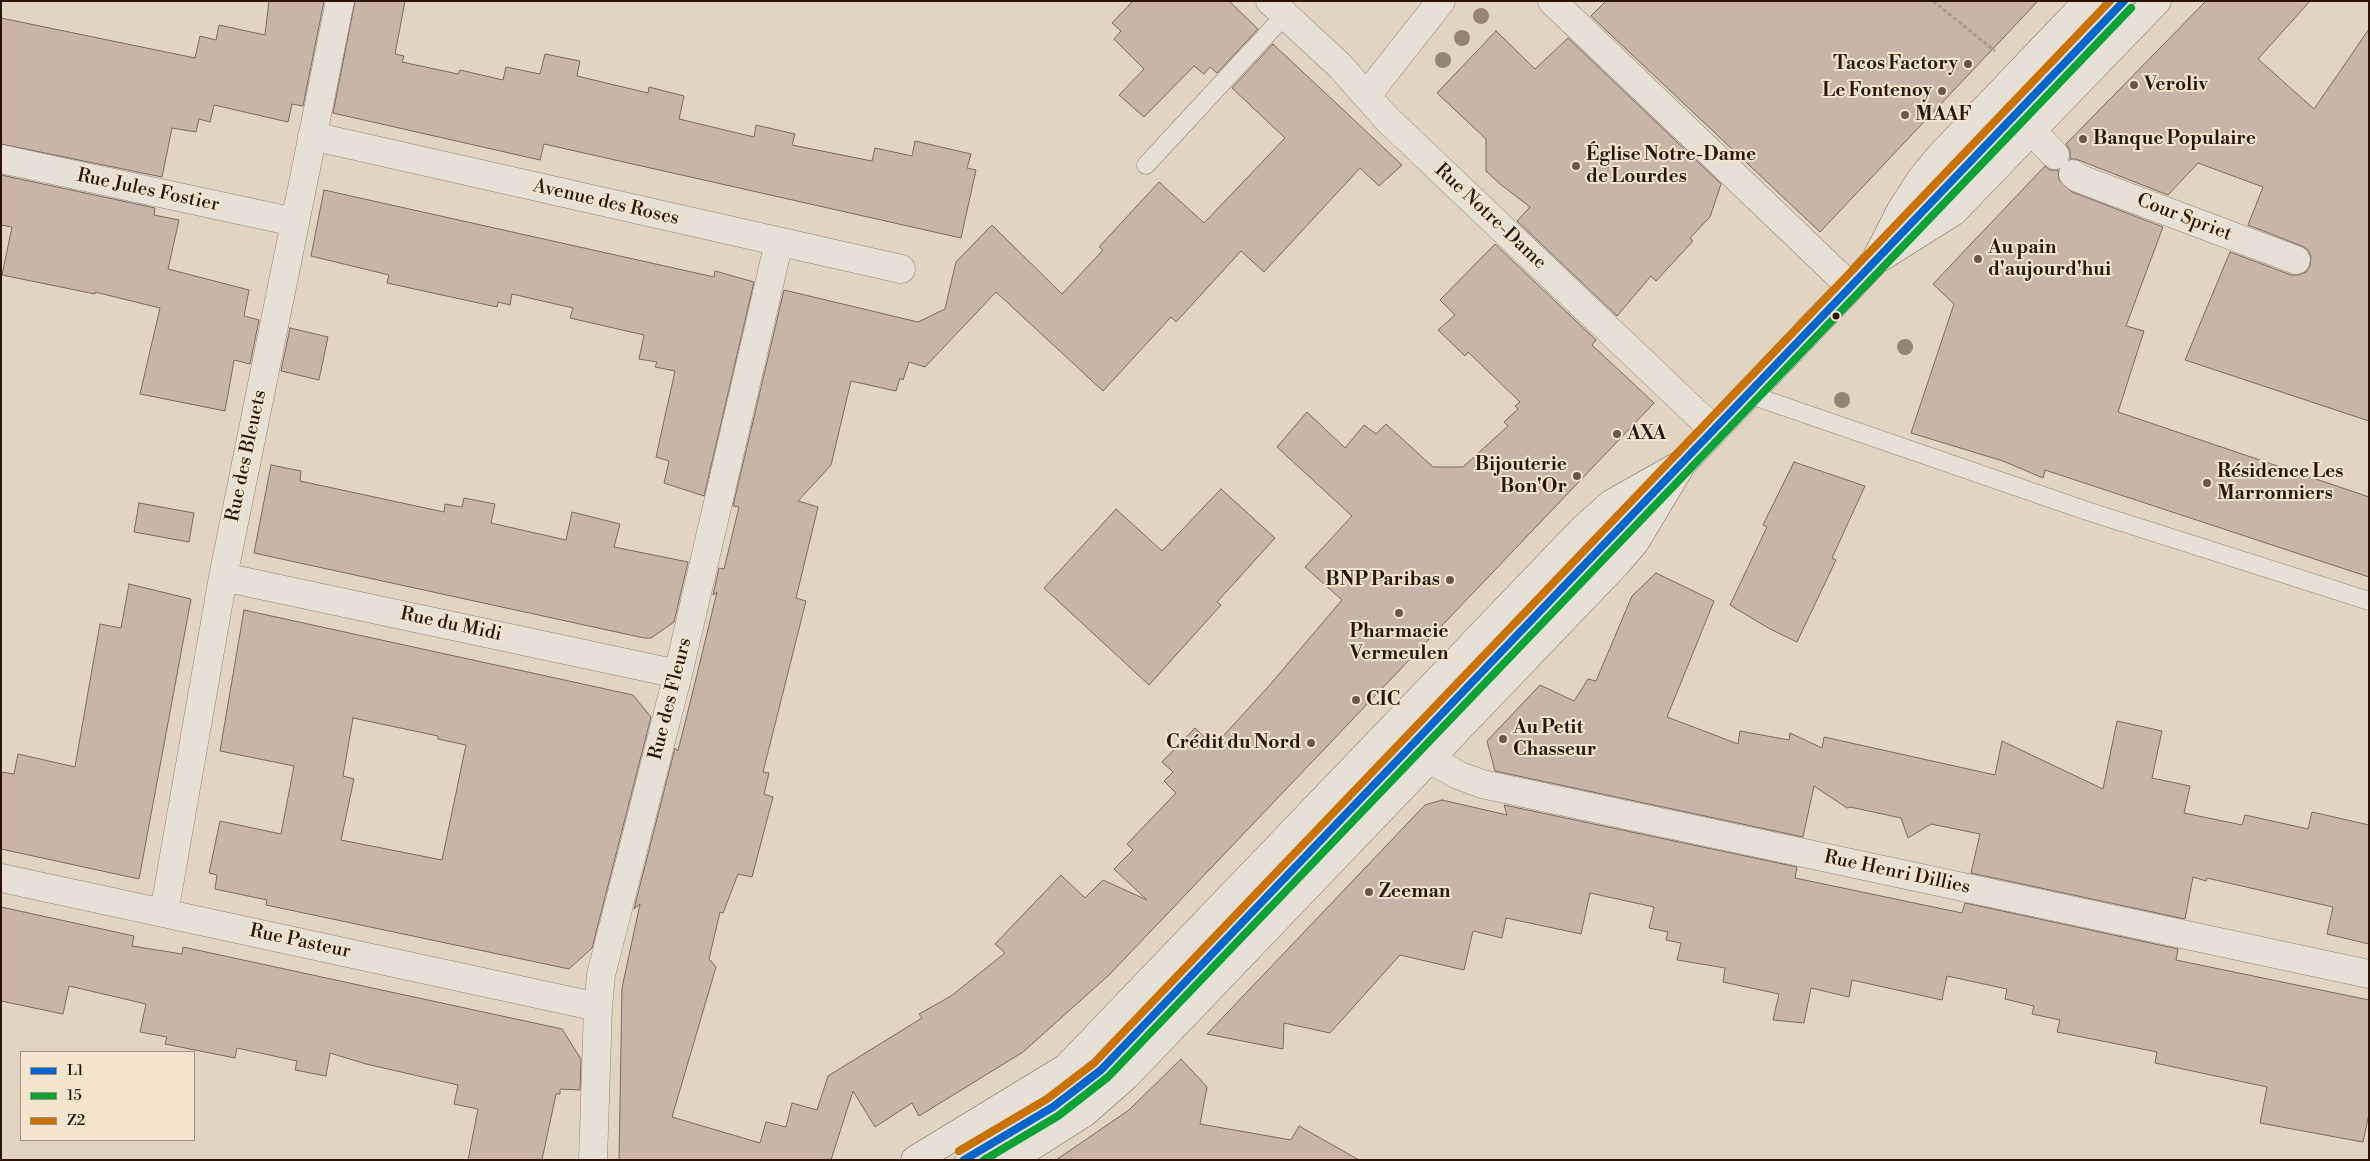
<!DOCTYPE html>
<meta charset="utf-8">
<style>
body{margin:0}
#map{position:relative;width:2370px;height:1161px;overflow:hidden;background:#e1d4c0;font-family:"Libre Bodoni",serif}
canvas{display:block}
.frame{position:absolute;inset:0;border:2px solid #2b1403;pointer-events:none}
.legend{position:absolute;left:20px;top:1051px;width:175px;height:90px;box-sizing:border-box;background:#f4e5ce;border:1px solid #a4917d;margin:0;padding:6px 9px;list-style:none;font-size:15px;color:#2b1403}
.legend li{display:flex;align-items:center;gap:10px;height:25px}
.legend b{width:25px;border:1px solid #a4917d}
</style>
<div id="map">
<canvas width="2370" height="1161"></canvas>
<div class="frame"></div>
<ul class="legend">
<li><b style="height:6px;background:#06c"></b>L1</li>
<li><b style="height:6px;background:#09a236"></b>15</li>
<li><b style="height:6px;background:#ca7201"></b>Z2</li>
</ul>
</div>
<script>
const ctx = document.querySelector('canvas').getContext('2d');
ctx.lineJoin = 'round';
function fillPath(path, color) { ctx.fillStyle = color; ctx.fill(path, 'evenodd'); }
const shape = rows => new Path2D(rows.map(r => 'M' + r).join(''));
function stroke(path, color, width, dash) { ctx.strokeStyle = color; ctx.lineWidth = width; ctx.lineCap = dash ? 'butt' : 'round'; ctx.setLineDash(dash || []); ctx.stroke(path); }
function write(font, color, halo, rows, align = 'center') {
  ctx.font = font + ' "Libre Bodoni",serif'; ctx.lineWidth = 4; ctx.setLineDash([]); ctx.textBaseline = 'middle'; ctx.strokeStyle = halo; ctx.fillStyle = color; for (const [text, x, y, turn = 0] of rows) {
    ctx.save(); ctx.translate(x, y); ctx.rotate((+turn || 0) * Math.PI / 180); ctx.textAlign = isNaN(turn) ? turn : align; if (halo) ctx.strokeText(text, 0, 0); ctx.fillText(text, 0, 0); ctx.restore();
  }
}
const building = shape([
 [269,1,324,1,303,106,292,104,288,122,214,105,210,122,199,119,196,132,172,128,162,177,1,144,1,18,195,58,200,36,216,40,219,25,265,35,269,1],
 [355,1,405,1,395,54,404,56,402,62,458,74,460,70,503,80,506,67,540,74,545,54,580,61,577,76,648,93,649,87,684,96,679,119,754,137,756,125,795,134,792,145,872,161,875,148,912,156,915,141,971,154,967,168,976,170,961,238,544,144,540,160,333,113,355,1],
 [1133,1,1229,1,1258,29,1217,73,1210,67,1204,74,1194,66,1144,117,1119,95,1144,69,1114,39,1121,31,1112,23,1133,1],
 [1606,1,2038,1,1820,232,1591,16,1606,1],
 [2206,1,2310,1,2258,59,2314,109,2369,29,2369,421,2185,360,2230,252,2291,275,2298,275,2306,272,2310,266,2311,257,2308,250,2302,246,2248,225,2263,187,2198,163,2168,195,2076,159,2070,159,2070,151,2066,144,2206,1],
 [1496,31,1535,69,1568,38,1721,184,1710,217,1690,238,1693,241,1656,281,1651,276,1617,316,1517,221,1530,207,1500,184,1486,171,1486,139,1437,93,1496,31],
 [1273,44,1402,165,1379,186,1360,168,1264,272,1241,251,1176,322,1171,317,1103,391,996,292,925,367,909,362,903,380,900,378,896,391,851,381,831,465,798,501,818,507,796,598,806,601,763,772,769,773,764,794,773,797,752,877,738,874,723,913,720,912,709,959,716,967,672,1117,760,1143,766,1122,786,1127,792,1103,817,1110,828,1076,922,1018,919,1014,951,996,1005,953,995,944,1061,875,1085,898,1103,880,1147,900,1114,869,1133,850,1127,844,1176,793,1164,781,1173,772,1162,762,1195,728,1214,746,1268,687,1342,600,1305,567,1352,516,1277,447,1307,412,1345,448,1364,425,1376,434,1386,424,1433,467,1463,467,1508,426,1504,422,1518,409,1515,406,1520,402,1468,352,1465,356,1438,330,1455,315,1440,300,1495,244,1596,340,1592,345,1654,403,1109,975,1023,1052,919,1116,912,1103,875,1127,853,1091,831,1160,619,1160,622,988,640,904,634,909,675,748,678,751,694,687,717,592,713,595,719,568,724,569,739,507,733,506,784,290,918,322,945,309,956,262,992,225,1062,294,1103,250,1099,247,1159,182,1204,223,1285,138,1232,88,1273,44],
 [2045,166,2050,170,2058,170,2059,180,2072,192,2163,227,2126,326,2144,331,2118,412,2369,497,2369,577,2045,470,2043,478,2003,461,1911,433,1954,304,1933,284,2045,166],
 [1,175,155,208,154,215,179,220,168,269,249,290,244,316,259,320,250,364,234,360,225,411,140,394,160,308,95,292,95,294,2,275,12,227,1,225,1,175],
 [324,190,714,277,715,271,754,282,704,496,664,483,669,461,656,457,675,371,655,367,657,362,639,359,644,335,570,318,573,308,512,294,510,305,498,302,497,307,387,283,389,275,311,256,324,190],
 [290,328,328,337,319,380,281,371,290,328],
 [1794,462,1865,486,1832,558,1836,560,1797,642,1770,629,1730,605,1767,527,1763,525,1794,462],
 [271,465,301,471,300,481,444,512,445,504,462,507,464,498,495,504,491,523,566,540,572,512,620,524,614,547,688,562,674,622,651,638,644,638,254,553,271,465],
 [1221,489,1275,538,1217,602,1221,605,1149,685,1044,588,1116,509,1162,551,1221,489],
 [139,503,194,513,189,542,134,532,139,503],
 [1656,573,1714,601,1667,717,1738,744,1740,731,1789,740,1790,733,1822,748,1824,737,1995,775,2002,741,2103,789,2117,721,2162,731,2152,778,2190,786,2184,813,2242,825,2245,815,2308,829,2312,812,2369,825,2369,944,2327,934,2333,907,2207,878,2206,881,2193,877,2185,919,1971,873,1980,834,1931,824,1908,838,1901,818,1850,807,1847,808,1814,786,1803,837,1495,771,1487,741,1540,685,1574,701,1588,679,1596,681,1632,596,1656,573],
 [129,584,191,599,139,879,1,849,1,772,14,774,18,754,75,767,100,624,121,628,129,584],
 [244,610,633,695,651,717,592,948,569,969,266,905,267,900,215,889,217,875,209,873,220,821,281,834,294,766,220,751,244,610],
 [353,718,438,736,438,739,466,745,442,860,341,840,354,779,343,776,353,718],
 [1442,800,1507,815,1504,805,1797,867,1795,878,1962,913,1965,903,2178,949,2176,960,2369,1000,2369,1114,2363,1142,2260,1123,2267,1087,2155,1063,2157,1052,2057,1032,2060,1020,2032,1014,2034,1006,2005,999,2007,989,1947,976,1942,1000,1852,980,1849,997,1811,988,1804,1023,1773,1020,1779,994,1723,982,1725,968,1677,960,1681,943,1666,940,1668,932,1649,928,1654,907,1590,893,1581,934,1506,918,1502,938,1473,931,1464,970,1400,955,1330,1033,1284,1023,1283,1049,1207,1034,1425,805,1442,800],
 [1,907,134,936,132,946,182,954,183,947,562,1029,581,1059,580,1090,560,1089,560,1094,556,1094,542,1160,468,1160,478,1109,454,1104,458,1085,366,1064,330,1053,326,1076,295,1070,297,1061,237,1048,235,1058,165,1044,167,1037,140,1032,146,1004,69,986,63,1014,1,1001,1,907],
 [1181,1059,1207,1087,1200,1124,1291,1140,1299,1126,1359,1160,1056,1160,1129,1110,1181,1059]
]);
const path = shape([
 [1933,1,1995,51]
]);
const lane = shape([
 [1146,165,1285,15],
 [1900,236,2124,1],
 [1748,394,2087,511,2369,601],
 [964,1160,1053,1107,1101,1070,1655,492]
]);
const street = shape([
 [1270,1,1340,66,1387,119,1714,430],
 [1552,1,1851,287],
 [1367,95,1441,1],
 [2032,131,2055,155],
 [312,136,901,269],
 [1,159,295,222],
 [2073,174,2078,178,2296,260],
 [223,577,678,674],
 [1430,759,1458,775,1482,784,2369,974],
 [1,878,598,1007],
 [164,913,223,577,340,1],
 [593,1160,598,1007,601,975,678,674,779,242]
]);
const secondary = shape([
 [1875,261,1901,210,1921,179,1940,156,2088,1],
 [915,1160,1066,1068,1582,530,1611,504,1682,464],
 [1010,1160,1084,1113,1126,1076,1618,562,1635,542,1682,464,1840,298,1875,261,1953,212,2157,1]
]);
const bus1 = shape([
 [964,1160,1053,1107,1101,1070,2124,1]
]);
const bus2 = shape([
 [984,1160,1058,1116,1108,1077,2131,8]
]);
const bus3 = shape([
 [959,1151,1047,1099,1094,1063,2110,1]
]);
const trees = [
 [1481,16],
 [1462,38],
 [1443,60],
 [1905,347],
 [1842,400]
];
const markers = [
 [1968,64,5,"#6b5745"],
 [2134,85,5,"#6b5745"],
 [1942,91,5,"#6b5745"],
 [1905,115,5,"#6b5745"],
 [2083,139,5,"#6b5745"],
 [1576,166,5,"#6b5745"],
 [1978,259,5,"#6b5745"],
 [1836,316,4.5,"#2b1403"],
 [1617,434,5,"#6b5745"],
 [1577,476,5,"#6b5745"],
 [2207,483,5,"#6b5745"],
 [1450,580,5,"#6b5745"],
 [1399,613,5,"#6b5745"],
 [1356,700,5,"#6b5745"],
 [1503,739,5,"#6b5745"],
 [1311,743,5,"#6b5745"],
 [1369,892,5,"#6b5745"]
];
const poiNames = [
 ["Tacos Factory",1958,64,"right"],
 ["Veroliv",2144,85],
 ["Le Fontenoy",1932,91,"right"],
 ["MAAF",1915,115],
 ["Banque Populaire",2093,139],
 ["Église Notre-Dame",1586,155],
 ["de Lourdes",1586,177],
 ["Au pain",1988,248],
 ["d'aujourd'hui",1988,270],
 ["AXA",1627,434],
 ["Bijouterie",1567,465,"right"],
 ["Bon'Or",1567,487,"right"],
 ["Résidence Les",2217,472],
 ["Marronniers",2217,494],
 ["BNP Paribas",1440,580,"right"],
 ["Pharmacie",1399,632,"center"],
 ["Vermeulen",1399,654,"center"],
 ["CIC",1366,700],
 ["Au Petit",1513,728],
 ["Chasseur",1513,750],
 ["Crédit du Nord",1301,743,"right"],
 ["Zeeman",1379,892]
];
const streetNames = [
 ["Rue Jules Fostier",148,191,12],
 ["Avenue des Roses",606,203,13],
 ["Rue Notre-Dame",1490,217,43],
 ["Cour Spriet",2184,218,21],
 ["Rue des Bleuets",247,456,-78],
 ["Rue du Midi",451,625,12],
 ["Rue des Fleurs",671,699,-76],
 ["Rue Henri Dillies",1897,873,12],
 ["Rue Pasteur",300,942,12]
];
fillPath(building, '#c9b5a8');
stroke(building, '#766c5f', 1);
stroke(lane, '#908578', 19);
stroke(street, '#908578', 29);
stroke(secondary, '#766c5f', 29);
stroke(path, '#a29b92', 3, [4, 2.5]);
stroke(lane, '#e7e0d6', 18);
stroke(street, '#e7e0d6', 28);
stroke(secondary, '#e7e0d6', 28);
stroke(bus1, '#06c', 8);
stroke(bus2, '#09a236', 8);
stroke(bus3, '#ca7201', 8);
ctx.fillStyle = '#95866f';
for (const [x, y] of trees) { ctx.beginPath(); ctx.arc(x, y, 8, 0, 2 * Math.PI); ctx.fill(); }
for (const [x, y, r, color] of markers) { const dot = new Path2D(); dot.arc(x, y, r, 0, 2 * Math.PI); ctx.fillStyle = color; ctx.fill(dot); stroke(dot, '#f4e5ce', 2); }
write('bold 19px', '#2b1403', '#f4e5ce', poiNames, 'left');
write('19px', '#2b1403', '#f4e5ce', streetNames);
</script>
